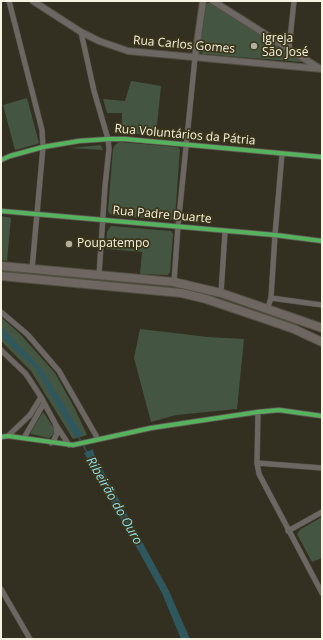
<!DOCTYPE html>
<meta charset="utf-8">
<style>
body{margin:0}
#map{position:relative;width:323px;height:640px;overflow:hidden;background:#333021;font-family:"Open Sans",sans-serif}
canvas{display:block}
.frame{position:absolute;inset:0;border:2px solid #f6f3e3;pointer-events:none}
</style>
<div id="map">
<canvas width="323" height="640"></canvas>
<div class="frame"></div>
</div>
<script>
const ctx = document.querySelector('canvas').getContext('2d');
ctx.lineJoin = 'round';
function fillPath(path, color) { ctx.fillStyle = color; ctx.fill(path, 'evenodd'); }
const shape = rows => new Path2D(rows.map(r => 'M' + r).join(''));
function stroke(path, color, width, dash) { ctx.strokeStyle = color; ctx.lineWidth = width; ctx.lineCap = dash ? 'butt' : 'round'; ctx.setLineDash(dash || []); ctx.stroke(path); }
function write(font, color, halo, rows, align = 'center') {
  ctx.font = font + ' "Open Sans",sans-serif'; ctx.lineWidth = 3.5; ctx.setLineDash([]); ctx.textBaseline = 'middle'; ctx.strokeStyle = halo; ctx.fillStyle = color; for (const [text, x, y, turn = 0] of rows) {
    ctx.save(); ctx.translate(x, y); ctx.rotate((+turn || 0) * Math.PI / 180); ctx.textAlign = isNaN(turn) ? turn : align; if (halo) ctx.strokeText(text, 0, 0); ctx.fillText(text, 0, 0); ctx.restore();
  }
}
const green = shape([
 [208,3,211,3,302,60,302,61,301,62,203,54,200,52,200,49,206,4],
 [131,81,161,86,156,135,122,133,122,113,107,113,103,99,125,101],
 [27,98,39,143,37,144,15,150,3,105],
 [119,142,177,147,180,149,175,217,174,220,113,216,109,213,108,211,113,149,115,145],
 [101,145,103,150,70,148],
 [1,216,11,218,7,261,1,260],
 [111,226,171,231,173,234,170,272,168,275,140,274,142,252,106,249,107,232],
 [1,317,20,334,55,373,75,409,87,435,73,439,31,371,1,341],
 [140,329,208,337,244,339,237,409,176,415,151,422,134,358],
 [43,412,55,430,52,436,49,438,31,434,31,432],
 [322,517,322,558,312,562,297,534,301,529]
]);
const water = shape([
 [1,326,40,367,83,435,75,437,36,369,1,337],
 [93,449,94,454,169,591,190,639,181,639,162,593,84,453]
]);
const stream = shape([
 [77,434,81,441],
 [83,445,87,452]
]);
const minor = shape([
 [9,1,42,130,43,147,32,269],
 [81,32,94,91,108,139,109,149,105,186,99,275],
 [289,48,294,1],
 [1,160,10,156,43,147,79,141,108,139,125,139,322,157],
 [1,211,275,235,322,241],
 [174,282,178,226,195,58],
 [221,293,225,232],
 [271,298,322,305],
 [267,310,271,298,275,235,282,154],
 [1,312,27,334,59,371,98,439],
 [1,350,26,374,41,397,56,425,69,445],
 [258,412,257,463,259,474,322,593],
 [8,436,30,415,41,397],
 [1,437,8,436,73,445,151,428,258,412,279,410,322,416],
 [24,438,44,403],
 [51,443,54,440,57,433,56,426],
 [257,463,322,468],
 [288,531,322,512],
 [1,589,30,639]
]);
const tertiary = shape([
 [33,1,81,32,99,41,128,51,322,69],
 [213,1,319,68],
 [195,58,203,1]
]);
const primary = shape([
 [1,266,174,282,221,293,322,328],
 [1,276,181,293,206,299,271,321,294,329,322,342]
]);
const cycleway = shape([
 [1,160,10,156,43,147,79,141,108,139,125,139,322,157],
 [1,211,275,235,322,241],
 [1,437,8,436,73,445,151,428,258,412,279,410,322,416]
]);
const markers = [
 [254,46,4,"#b2af9f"],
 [69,244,4,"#b2af9f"]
];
const poiNames = [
 ["Igreja",262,39],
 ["São José",262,53],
 ["Poupatempo",77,244]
];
const streetNames = [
 ["Rua Carlos Gomes",184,45,5],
 ["Rua Voluntários da Pátria",185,135,5],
 ["Rua Padre Duarte",162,215,5]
];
const waterNames = [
 ["Ribeirão do Ouro",114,501,60]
];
fillPath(green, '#445641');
fillPath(water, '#2f575e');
stroke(stream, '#2f575e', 1.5);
stroke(minor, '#514e42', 6);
stroke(tertiary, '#514e42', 8);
stroke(primary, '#514e42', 10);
stroke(minor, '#6d6764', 5);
stroke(tertiary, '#6d6764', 6);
stroke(primary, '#6e6761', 8);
stroke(cycleway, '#56b35d', 4);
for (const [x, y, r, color] of markers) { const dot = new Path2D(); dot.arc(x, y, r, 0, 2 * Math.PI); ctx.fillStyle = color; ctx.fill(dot); stroke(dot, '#3b3519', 1.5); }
write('12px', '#f6f3e3', '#3b3519', poiNames, 'left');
write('12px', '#f6f3e3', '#3b3519', streetNames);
write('italic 13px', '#8bdbeb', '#3b3519', waterNames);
</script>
